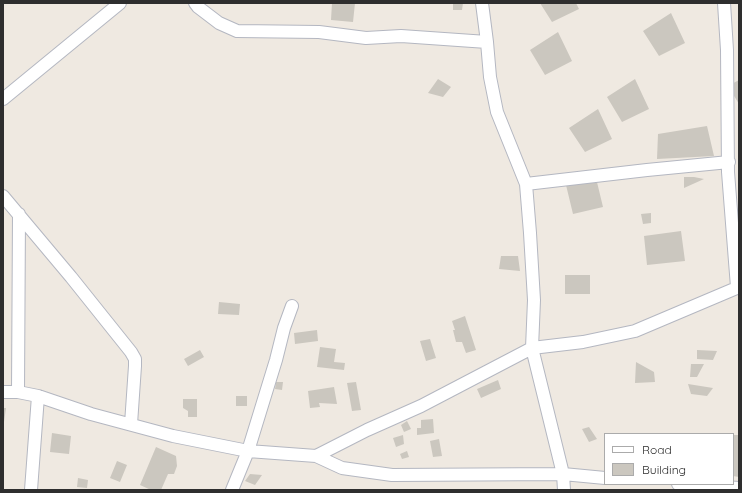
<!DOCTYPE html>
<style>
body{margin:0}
#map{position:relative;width:742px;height:493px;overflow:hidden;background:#efe9e1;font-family:Quicksand,sans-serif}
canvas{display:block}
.frame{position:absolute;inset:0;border:4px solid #2e2e2e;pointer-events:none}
.legend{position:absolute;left:604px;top:433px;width:130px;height:52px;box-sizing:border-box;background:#fff;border:1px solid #ababab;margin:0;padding:5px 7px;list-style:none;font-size:12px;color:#2e2e2e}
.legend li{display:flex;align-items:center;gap:8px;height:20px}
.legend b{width:20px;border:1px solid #ababab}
</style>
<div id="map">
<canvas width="742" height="493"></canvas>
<div class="frame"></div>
<ul class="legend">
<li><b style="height:5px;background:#fff"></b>Road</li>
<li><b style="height:11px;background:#cbc7bf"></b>Building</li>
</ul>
</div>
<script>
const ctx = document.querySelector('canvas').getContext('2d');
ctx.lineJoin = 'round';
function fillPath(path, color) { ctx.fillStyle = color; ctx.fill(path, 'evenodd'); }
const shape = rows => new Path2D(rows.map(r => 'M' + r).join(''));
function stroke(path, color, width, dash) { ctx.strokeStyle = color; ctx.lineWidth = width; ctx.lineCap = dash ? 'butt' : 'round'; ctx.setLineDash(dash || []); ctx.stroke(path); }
const building = shape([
 [332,3,355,3,353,22,331,20],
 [453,3,463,3,462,10,453,10],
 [540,3,576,3,579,9,552,22],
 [671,13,685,43,659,56,643,31],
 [558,32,572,61,545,75,530,50],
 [438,79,451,87,443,97,428,93],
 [635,79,649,109,622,122,607,97],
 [739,80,739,104,728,86],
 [598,109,612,139,585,152,569,128],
 [707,126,714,156,657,159,658,134],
 [684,177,694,177,704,179,684,188],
 [596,178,603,207,573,214,566,185],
 [651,213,651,223,643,224,641,214],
 [681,231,685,261,647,265,644,236],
 [501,256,518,256,520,271,499,269],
 [565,275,590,275,590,294,565,294],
 [219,302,240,304,239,315,218,314],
 [465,316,476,350,466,353,462,342,456,342,453,330,455,330,452,321],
 [317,330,318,341,295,344,294,333],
 [430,339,436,358,426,361,420,341],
 [320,347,336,349,334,362,345,363,344,370,317,367],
 [200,350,204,357,188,366,184,359],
 [697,350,717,351,713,360,697,359],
 [636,362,654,372,655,382,635,383],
 [691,364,704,364,697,377,690,377],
 [498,380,501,389,481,398,477,389],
 [276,382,283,382,282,390,275,389],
 [356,382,361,410,352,411,347,383],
 [688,384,713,388,707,396,691,394],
 [334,387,337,404,319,403,320,407,310,408,308,391],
 [236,396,247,396,247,406,236,406],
 [183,399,197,399,197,417,188,417,188,411,183,408],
 [3,408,6,408,4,422,3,422],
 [433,419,434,433,417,435,417,428,421,428,421,420],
 [407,421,411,429,404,432,401,425],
 [589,427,597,439,589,442,582,429],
 [52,433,71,436,69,454,50,452],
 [403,435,404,444,396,447,393,438],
 [733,435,739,435,739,477,733,476],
 [439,439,442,456,433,457,430,441],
 [156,447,176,456,177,466,174,474,168,474,161,490,151,490,140,485],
 [407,451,409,457,402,459,400,454],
 [117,461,127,465,120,482,110,478],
 [250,474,262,475,255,485,245,481],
 [78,478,88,480,87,488,77,487]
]);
const street = shape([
 [195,3,198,7,219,23,237,31,319,32,366,38,401,36,487,42],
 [482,3,487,42,490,77,497,112,526,184,530,233,534,300,532,348,563,474,564,490],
 [724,3,727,50,728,172,737,287],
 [3,99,120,3],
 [526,184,647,170,729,162],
 [3,196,71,277,131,352,135,359,135,366,131,424],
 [3,392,18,392,38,396,91,414,173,436,248,451,316,456,342,468,392,475,563,474,605,478],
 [18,392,19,214],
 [316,456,367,430,421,406,532,348,583,342,635,331,739,287],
 [678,484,739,488],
 [31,490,38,396],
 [232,490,248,451,276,360,284,328,292,306]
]);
fillPath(building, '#cbc7bf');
stroke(street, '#b4b7c1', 14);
stroke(street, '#fff', 12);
</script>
